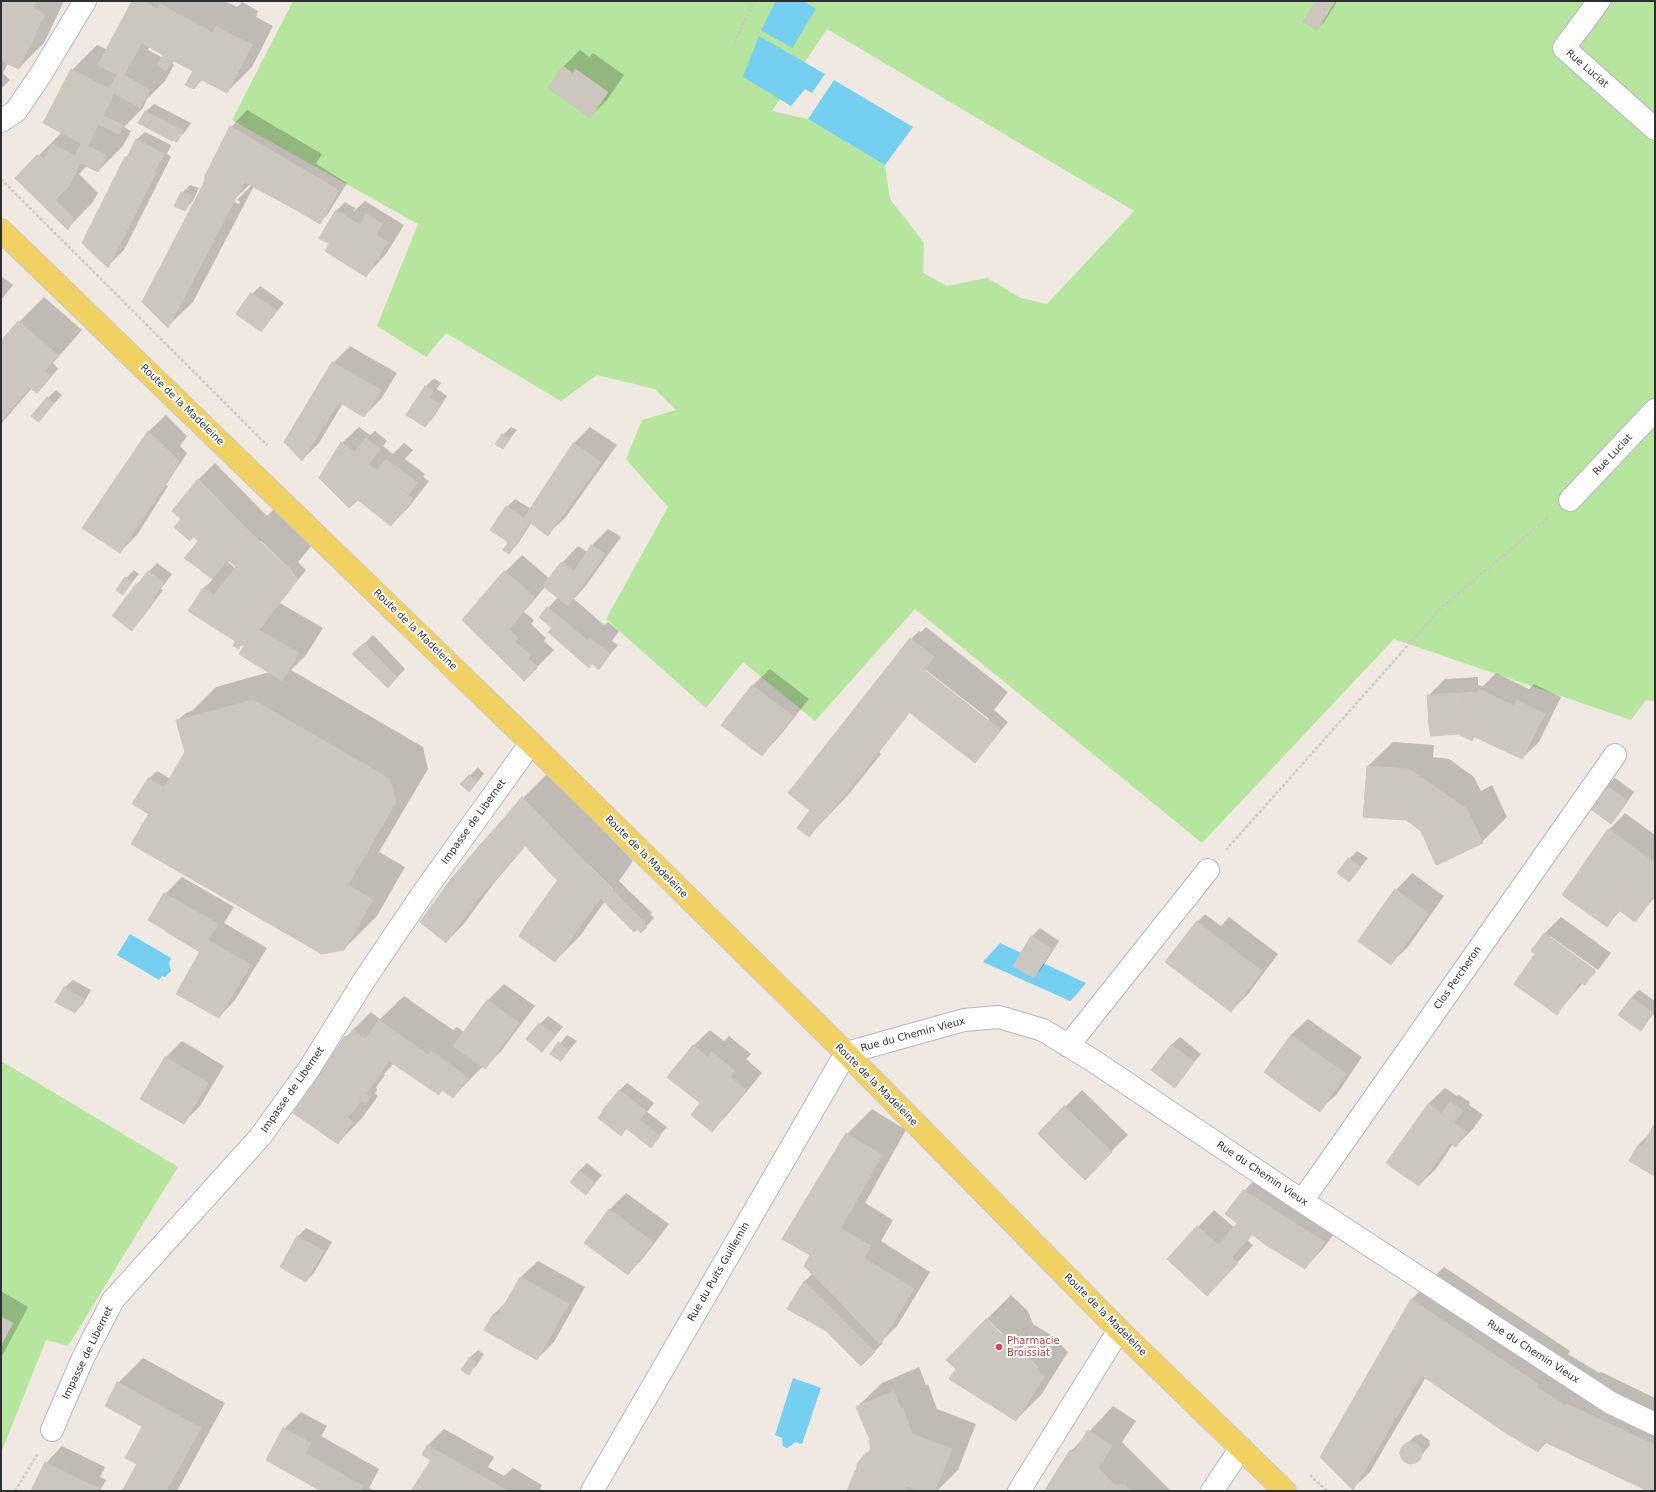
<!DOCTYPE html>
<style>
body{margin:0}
#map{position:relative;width:1656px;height:1492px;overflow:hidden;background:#efe9e1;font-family:"DejaVu Sans",sans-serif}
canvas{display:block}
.frame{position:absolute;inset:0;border:2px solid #2e2e2e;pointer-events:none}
</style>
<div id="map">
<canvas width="1656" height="1492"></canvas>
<div class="frame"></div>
</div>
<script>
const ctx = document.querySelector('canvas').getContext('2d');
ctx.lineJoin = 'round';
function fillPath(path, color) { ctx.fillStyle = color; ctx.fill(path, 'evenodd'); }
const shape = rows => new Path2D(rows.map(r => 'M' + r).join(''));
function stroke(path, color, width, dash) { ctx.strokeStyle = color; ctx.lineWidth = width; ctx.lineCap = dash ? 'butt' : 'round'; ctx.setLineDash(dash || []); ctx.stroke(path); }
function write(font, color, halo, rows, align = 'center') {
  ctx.font = font + ' "DejaVu Sans",sans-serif'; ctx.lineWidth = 4; ctx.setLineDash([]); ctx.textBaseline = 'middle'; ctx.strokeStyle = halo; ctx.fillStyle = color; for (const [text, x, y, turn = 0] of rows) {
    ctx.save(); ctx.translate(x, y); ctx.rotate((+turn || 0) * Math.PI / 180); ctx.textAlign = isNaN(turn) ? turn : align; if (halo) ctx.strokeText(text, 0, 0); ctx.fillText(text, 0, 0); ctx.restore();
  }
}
const green = shape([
 [293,1,1655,1,1655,701,1646,700,1631,720,1394,639,1202,843,915,609,815,721,743,662,706,708,606,619,668,507,626,459,642,420,676,410,655,389,597,375,561,401,446,333,426,357,377,326,418,224,232,120],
 [827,29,1134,211,1047,304,1021,298,987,278,947,286,923,273,924,243,890,199,885,165,808,119,772,111],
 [1,1061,178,1167,68,1346,46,1340,1,1453]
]);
const water = shape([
 [776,1,804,1,816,9,792,48,761,30],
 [759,36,825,74,812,93,805,89,791,106,743,77],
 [834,80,913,127,885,165,808,119],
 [130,934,171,958,169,963,171,971,165,977,162,976,159,980,117,955],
 [1000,943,1086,983,1077,994,1070,1001,983,962],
 [793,1378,821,1388,802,1444,795,1442,791,1446,787,1448,783,1446,782,1438,775,1435]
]);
const shadow = shape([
 [1,1,64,1,44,43,19,68,8,63,3,73,10,80,1,89],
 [134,1,225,1,237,7,242,2,258,11,256,17,273,26,252,67,227,92,203,79,194,88,194,71,175,60,172,63,174,65,165,81,147,99,143,108,124,127,131,131,123,146,98,171,87,166,79,174,98,193,92,203,68,228,17,178,62,132,72,70,97,45,108,50],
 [150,46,165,54,163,58,148,50],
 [1317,1,1337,1,1325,21,1317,29],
 [580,50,589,57,593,53,624,75,607,100,590,117,563,67],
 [154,104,191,123,185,132,177,140,145,112],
 [247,110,322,154,316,164,347,183,328,214,319,223,254,186,193,302,168,326,231,127],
 [253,181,254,183,237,200,240,202,239,204,235,202,234,203,235,199],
 [145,132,171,145,167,154,171,157,124,250,108,266,83,243,126,157,130,154,136,140],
 [190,185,199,188,192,202,184,210,182,193],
 [365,201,404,225,386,254,366,276,333,241,320,238,337,210,345,202,355,208,353,212],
 [1,276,13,285,1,300],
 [260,286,284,303,261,330,252,294],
 [44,297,82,330,53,363,58,369,37,392,32,388,1,424,1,343,19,322],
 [350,346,397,373,381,399,364,416,343,403,319,443,302,460,285,441,333,363],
 [434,378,441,383,437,389,447,396,433,418,425,426,407,414,426,386],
 [56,390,62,395,38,421,48,398],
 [166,415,187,436,180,446,187,453,166,485,168,486,137,535,120,552,84,528,149,431],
 [359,427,370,435,375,431,387,441,383,446,393,454,404,443,413,450,405,459,425,474,423,477,429,481,408,508,391,525,342,443],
 [511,427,517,430,502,448,503,435],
 [590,427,617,445,565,518,548,534,532,522,517,545,509,553,509,541,491,529,507,507,515,499,531,509,574,443],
 [215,463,267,516,276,507,313,544,298,562,306,570,280,603,323,628,306,655,291,670,423,747,428,769,379,852,405,867,377,916,344,949,153,810,148,779,157,771,171,779,186,752,177,721,186,713,192,711,216,687,270,672,246,645,243,644,238,648,237,641,189,611,204,588,213,579,186,558,199,541,194,536,176,527,182,519,198,480],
 [261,541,293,572,292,573,260,542],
 [230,560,237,567,236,569,228,562],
 [608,529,621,537,584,588,574,599,604,625,608,622,619,631,612,641,618,645,599,668,592,663,548,608,558,597,545,587,524,612,534,620,531,624,546,638,544,641,554,650,524,680,464,620,505,572,522,555,550,579,562,563,578,546,587,552,591,546],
 [157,563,172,574,161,589,163,590,140,621,132,629,136,585],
 [134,570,139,574,123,593,126,578],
 [926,627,1008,692,994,710,1008,722,975,762,910,712,879,752,881,754,848,795,809,836,811,810,789,793,911,639,919,631,921,632],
 [903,652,989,719,988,721,902,654],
 [373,635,405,669,388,687,354,654],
 [770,669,809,699,778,738,762,755,723,725,753,685],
 [1496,673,1529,689,1534,684,1561,697,1539,742,1522,758,1476,736,1472,740,1428,696,1445,679,1478,677,1478,685,1483,686],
 [1393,742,1434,745,1433,757,1449,759,1474,777,1481,791,1492,785,1507,817,1482,842,1422,831,1368,766],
 [478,767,484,774,477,782,462,784],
 [548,773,633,861,619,881,652,913,650,914,654,918,641,932,605,901,580,936,555,961,526,927,559,880,529,843,522,848,523,849,494,883,463,925,446,942,523,798],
 [589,865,613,889,612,891,588,866],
 [1615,778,1634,792,1619,814,1611,822,1606,786],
 [1625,813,1655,835,1655,897,1635,920,1621,910,1607,925,1609,830],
 [1357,851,1368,858,1349,881,1349,859],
 [1412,873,1444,896,1408,947,1391,963,1396,890],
 [182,877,234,907,224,923,267,948,235,1000,219,1017,202,951,149,920,165,894],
 [1205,914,1221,926,1229,917,1278,954,1248,994,1231,1011,1197,922],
 [1561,917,1611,953,1598,970,1550,936,1550,939,1596,972,1584,984,1583,983,1557,1013,1537,954,1544,934],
 [1040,928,1059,941,1042,968,1034,977,1014,965,1032,936],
 [73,980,91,990,83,1004,75,1012,64,988],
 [504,984,535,1006,501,1051,485,1068,483,1066,453,1097,443,1089,438,1094,437,1093,394,1063,384,1074,385,1075,376,1087,377,1090,375,1093,378,1096,362,1118,338,1143,346,1037,371,1012,380,1019,404,996,453,1030,457,1027,464,1032,488,1000],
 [1639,990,1655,1001,1655,1013,1641,1029,1631,998],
 [548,1016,563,1027,542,1051,540,1024],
 [1308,1019,1362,1057,1337,1094,1320,1110,1291,1035],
 [710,1030,724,1041,729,1036,751,1054,746,1059,762,1073,728,1114,712,1131,701,1103,693,1046],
 [567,1035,577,1041,561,1060,552,1053],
 [1180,1037,1201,1054,1175,1086,1171,1045],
 [182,1041,224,1066,200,1106,184,1122,165,1058],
 [627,1083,654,1103,647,1112,667,1127,651,1146,627,1128,621,1135,600,1118,619,1091],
 [1445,1088,1457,1096,1459,1095,1470,1102,1469,1105,1483,1115,1473,1129,1456,1146,1453,1144,1436,1169,1419,1185,1398,1148,1428,1104],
 [1082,1090,1128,1135,1084,1178,1042,1130],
 [872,1109,906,1130,865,1203,893,1220,881,1241,930,1272,897,1326,881,1342,883,1343,861,1365,827,1330,788,1308,805,1281,813,1273,812,1255,847,1134],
 [1655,1125,1655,1174,1638,1145,1651,1132],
 [587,1163,602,1175,586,1194,579,1171],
 [1260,1174,1341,1225,1321,1251,1305,1268,1252,1234,1247,1240,1253,1245,1224,1278,1168,1259,1214,1210,1235,1228,1239,1224,1244,1191],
 [626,1193,669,1224,644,1257,628,1274,609,1210],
 [306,1228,332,1242,314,1273,306,1281,281,1267,298,1236],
 [538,1261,585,1287,554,1342,537,1359,485,1330,494,1314,509,1299,521,1277],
 [1444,1267,1570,1351,1568,1354,1599,1373,1601,1372,1655,1398,1655,1491,1650,1491,1547,1442,1538,1451,1426,1377,1370,1472,1353,1488,1322,1457,1412,1299],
 [1,1291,28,1307,1,1358],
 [1011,1295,1028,1311,1033,1324,1051,1335,1068,1352,1041,1395,1016,1420,1005,1339,1006,1337,987,1319],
 [478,1350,484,1354,477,1365,469,1373,462,1370,469,1358],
 [143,1358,225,1403,177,1491,123,1491,138,1464,126,1458,143,1426,118,1383],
 [919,1367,926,1385,928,1384,937,1409,976,1424,958,1470,937,1491,923,1491,919,1489,918,1491,848,1491,856,1470,863,1457,871,1449,871,1439,857,1407,882,1383],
 [1113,1406,1136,1421,1122,1442,1171,1491,1048,1491,1047,1489,1071,1451],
 [301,1412,327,1426,321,1436,379,1469,369,1488,375,1491,321,1491,322,1490,284,1429],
 [444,1429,494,1457,488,1467,504,1476,513,1468,542,1485,540,1489,544,1491,413,1491,432,1460,423,1455,428,1445],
 [1421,1434,1429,1440,1430,1445,1416,1462,1407,1462,1402,1458,1401,1452,1404,1446,1415,1436],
 [62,1446,105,1467,100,1477,106,1480,100,1491,32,1491,46,1463]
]);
const building = shape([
 [2,1,36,1,33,8,45,14,19,69,1,61,1,4,2,1],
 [132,1,143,1,157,9,160,4,213,33,216,26,234,36,231,42,249,51,227,93,200,79,194,89,185,85,193,71,172,60,166,71,157,65,163,55,142,43,124,75,150,90,140,108,114,93,103,116,123,125,119,134,98,124,88,146,107,156,98,172,80,163,69,186,55,200,74,218,68,230,15,178,37,155,44,159,52,144,75,156,81,143,43,123,71,69,109,89,117,75,98,65,132,1],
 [1316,1,1335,1,1317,30,1303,22,1316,1],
 [234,36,253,45,249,51,231,42,234,36],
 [563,66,573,74,575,69,608,92,590,118,548,88,563,66],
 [145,111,183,131,177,142,143,123,142,125,138,123,145,111],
 [143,123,173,139,172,141,142,125,143,123],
 [230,126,306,171,287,205,245,182,235,200,204,183,205,176,230,126],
 [136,139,164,154,154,172,127,158,136,139],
 [125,157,156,173,108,268,82,243,125,157],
 [306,171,319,178,300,212,287,205,306,171],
 [319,178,322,180,303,214,300,212,319,178],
 [322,180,339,191,320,224,303,214,322,180],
 [204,183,235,200,168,328,142,302,204,183],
 [181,192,192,196,185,211,174,206,181,192],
 [336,210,347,217,330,244,319,238,336,210],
 [366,214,382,224,376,235,360,224,366,214],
 [347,217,388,242,369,272,328,246,347,217],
 [328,246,369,272,366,277,325,251,328,246],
 [251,293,277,311,270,320,244,302,251,293],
 [244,302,270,320,261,332,236,314,244,302],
 [18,321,58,355,1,421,1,341,18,321],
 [332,362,381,390,364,417,339,402,302,461,284,442,332,362],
 [44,371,51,377,37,393,30,388,44,371],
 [425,386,433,391,429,398,440,404,425,427,406,415,425,386],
 [47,397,54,403,39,422,31,416,47,397],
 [148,431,171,453,142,496,153,503,120,553,82,528,148,431],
 [502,434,510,439,503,449,495,444,502,434],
 [366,438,380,449,372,460,357,449,366,438],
 [341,442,377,471,386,459,397,467,388,478,413,499,391,526,358,500,349,508,319,478,341,442],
 [573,443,601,462,548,536,524,518,573,443],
 [357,449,372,460,369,464,354,452,357,449],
 [171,453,180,462,153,503,142,496,171,453],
 [397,467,418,483,409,494,388,478,397,467],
 [198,479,250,532,212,579,198,568,205,559,192,549,198,541,194,537,197,533,172,511,198,479],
 [506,506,524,518,508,542,490,530,506,506],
 [524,518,530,522,509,554,503,550,524,518],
 [181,519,197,533,190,541,174,527,181,519],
 [250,532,289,569,248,622,259,630,299,653,282,681,239,654,244,646,241,644,239,649,233,646,235,641,188,611,203,588,214,595,236,567,228,560,250,532],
 [591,545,605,554,568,606,543,586,561,562,574,571,591,545],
 [192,549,205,559,198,568,184,558,192,549],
 [289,569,298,579,259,630,248,622,289,569],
 [148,571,164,583,154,597,137,585,148,571],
 [504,571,535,597,511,627,479,600,504,571],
 [125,577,132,582,123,595,116,590,125,577],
 [136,584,155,599,132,631,112,616,136,584],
 [479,600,511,627,508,629,518,638,515,642,531,655,528,659,538,667,524,681,462,620,479,600],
 [547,607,588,641,590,638,603,648,589,668,548,632,552,628,539,617,547,607],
 [910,638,934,657,924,670,900,651,910,638],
 [364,643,397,677,388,688,352,654,364,643],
 [603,648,610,654,599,670,592,664,603,648],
 [900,651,984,717,966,741,974,748,966,756,901,706,848,773,857,780,823,821,788,793,900,651],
 [752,685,793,716,762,756,721,725,752,685],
 [1479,689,1514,706,1517,700,1545,714,1522,759,1473,736,1476,731,1464,725,1462,730,1450,724,1429,726,1427,695,1462,693,1462,704,1470,707,1479,689],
 [1471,692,1476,694,1470,707,1462,704,1462,693,1471,692],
 [253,700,390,779,396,802,348,885,373,900,344,950,322,954,131,844,185,752,182,742,189,741,183,719,253,700],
 [901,706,909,713,857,780,848,773,901,706],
 [984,717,1001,730,975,763,966,756,974,748,966,741,984,717],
 [183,719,189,741,182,742,176,720,183,719],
 [1450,724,1462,730,1464,725,1476,731,1472,741,1458,734,1431,736,1429,726,1450,724],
 [1367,766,1409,769,1408,782,1424,784,1449,801,1456,815,1467,809,1483,843,1445,861,1430,827,1421,831,1406,820,1406,811,1364,807,1367,766],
 [1409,769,1467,809,1456,815,1449,801,1424,784,1408,782,1409,769],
 [469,775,477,782,469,792,460,784,469,775],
 [148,778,164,788,149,814,132,804,148,778],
 [1606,785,1627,801,1611,824,1589,808,1606,785],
 [522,797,609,886,555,962,519,936,525,926,535,933,567,887,553,876,525,846,499,824,522,797],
 [1364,807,1406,811,1406,820,1363,817,1364,807],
 [810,810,823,820,809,837,797,828,810,810],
 [499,824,525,846,507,866,481,844,499,824],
 [1430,827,1445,861,1436,865,1421,831,1430,827],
 [1608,829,1655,863,1655,894,1645,909,1617,889,1596,919,1562,895,1608,829],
 [481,844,507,866,477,900,451,879,481,844],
 [1348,858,1361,867,1349,882,1337,873,1348,858],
 [451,879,477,900,446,943,420,922,451,879],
 [558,880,567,887,535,933,525,926,558,880],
 [609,886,619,897,609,907,601,898,609,886],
 [1395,889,1428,913,1391,965,1358,941,1395,889],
 [1617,889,1645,909,1635,922,1619,910,1607,927,1596,919,1617,889],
 [164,893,218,924,208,940,172,918,165,930,148,920,164,893],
 [619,897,644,922,634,932,609,907,619,897],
 [172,918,207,939,200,952,165,931,172,918],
 [1197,921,1212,933,1201,947,1186,935,1197,921],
 [643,923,647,927,641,933,637,929,643,923],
 [1212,933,1262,971,1231,1012,1165,962,1186,935,1201,947,1212,933],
 [1544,933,1595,970,1585,985,1580,982,1561,1009,1518,978,1535,954,1531,951,1544,933],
 [1031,936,1052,949,1034,978,1013,966,1031,936],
 [207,939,251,965,219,1018,176,994,207,939],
 [1518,978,1561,1009,1557,1015,1514,984,1518,978],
 [64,987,84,999,75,1013,55,1002,64,987],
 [1631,998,1638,1002,1625,1020,1618,1015,1631,998],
 [487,1000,519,1023,485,1069,453,1046,487,1000],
 [1638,1002,1653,1013,1641,1031,1625,1020,1638,1002],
 [379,1020,428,1055,431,1051,469,1078,453,1098,442,1090,439,1095,389,1061,366,1094,359,1091,356,1094,361,1101,348,1117,353,1122,338,1144,293,1113,345,1036,359,1047,379,1020],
 [539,1023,555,1036,542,1052,526,1039,539,1023],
 [353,1030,365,1039,359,1047,348,1038,353,1030],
 [1291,1035,1346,1074,1320,1112,1281,1085,1289,1074,1272,1061,1291,1035],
 [558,1042,569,1050,561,1061,550,1054,558,1042],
 [693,1045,708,1058,712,1052,735,1071,730,1077,746,1090,712,1132,691,1115,700,1103,667,1077,693,1045],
 [1171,1045,1194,1062,1175,1088,1151,1070,1171,1045],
 [165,1057,208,1083,184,1124,140,1099,165,1057],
 [1272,1061,1289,1074,1281,1085,1264,1072,1272,1061],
 [619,1090,646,1111,631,1132,602,1111,619,1090],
 [359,1091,366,1093,370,1098,366,1103,360,1101,356,1094,359,1091],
 [1450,1102,1463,1111,1454,1123,1442,1113,1450,1102],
 [1428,1104,1467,1132,1456,1147,1450,1143,1419,1186,1391,1167,1400,1152,1396,1149,1428,1104],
 [1064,1106,1112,1152,1085,1180,1061,1157,1065,1153,1041,1130,1064,1106],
 [603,1111,626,1129,621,1136,598,1118,603,1111],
 [639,1120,660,1136,651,1148,631,1132,639,1120],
 [1655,1123,1655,1176,1629,1161,1638,1145,1642,1147,1655,1123],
 [1041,1130,1065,1153,1061,1157,1038,1134,1041,1130],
 [846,1133,882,1155,841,1228,869,1245,837,1299,804,1266,810,1255,782,1239,846,1133],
 [1396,1149,1400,1152,1391,1167,1386,1163,1396,1149],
 [579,1171,595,1183,586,1195,570,1182,579,1171],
 [1243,1190,1325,1242,1305,1269,1266,1245,1225,1214,1243,1190],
 [609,1209,653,1242,628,1275,584,1243,609,1209],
 [1237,1224,1252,1235,1232,1257,1218,1245,1237,1224],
 [1197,1226,1238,1263,1207,1296,1167,1259,1197,1226],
 [297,1236,324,1251,306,1282,280,1267,297,1236],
 [869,1245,871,1246,864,1258,914,1289,880,1344,837,1299,869,1245],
 [520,1277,569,1304,537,1360,484,1330,493,1314,498,1316,520,1277],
 [804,1281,822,1299,809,1321,787,1309,804,1281],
 [822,1299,841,1318,826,1331,809,1321,822,1299],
 [1411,1299,1538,1384,1536,1387,1566,1406,1567,1404,1655,1445,1655,1482,1550,1432,1538,1452,1506,1433,1412,1369,1344,1481,1320,1457,1411,1299],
 [1,1317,13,1323,1,1345,1,1317],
 [841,1318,875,1352,861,1366,826,1331,841,1318],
 [986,1319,1003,1336,1008,1349,1024,1360,1025,1359,1044,1377,1016,1421,949,1379,956,1369,946,1360,986,1319],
 [1003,1333,1038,1367,1036,1369,1025,1359,1024,1360,1008,1349,1003,1336,1002,1335,1003,1333],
 [469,1358,476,1362,469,1375,461,1370,469,1358],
 [1412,1369,1421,1376,1353,1490,1344,1481,1412,1369],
 [117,1382,201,1428,166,1491,122,1491,154,1433,105,1406,117,1382],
 [894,1391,901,1409,903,1408,912,1434,952,1449,935,1491,920,1491,907,1486,905,1491,863,1491,869,1477,855,1471,857,1470,857,1464,863,1456,867,1453,876,1452,874,1439,870,1440,856,1407,894,1391],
 [142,1427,154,1433,137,1464,125,1458,142,1427],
 [283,1428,311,1443,305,1453,363,1486,360,1491,321,1491,266,1460,283,1428],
 [1088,1430,1112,1446,1098,1468,1121,1491,1047,1491,1045,1490,1070,1450,1074,1452,1088,1430],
 [1550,1432,1655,1482,1655,1491,1648,1491,1545,1442,1550,1432],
 [874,1439,876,1452,871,1453,869,1440,874,1439],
 '1400 1453a11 11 0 1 1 22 0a11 11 0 1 1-22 0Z',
 [427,1445,478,1474,468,1491,411,1491,431,1460,422,1455,427,1445],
 [45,1462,89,1484,85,1491,31,1491,45,1462],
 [855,1471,869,1477,863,1491,847,1491,855,1471],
 [478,1474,496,1484,491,1491,468,1491,478,1474],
 [89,1484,99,1488,97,1491,85,1491,89,1484],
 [496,1484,508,1491,491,1491,496,1484],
 [1116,1485,1125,1485,1130,1491,1121,1491,1116,1485]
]);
const path = shape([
 [734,43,755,1],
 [1,179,267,445],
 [1226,850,1442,607,1548,518],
 [1310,1475,1327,1491],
 [15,1491,38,1453]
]);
const minor = shape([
 [1599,1,1564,48,1655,129],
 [1,121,16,111,41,74,85,1],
 [1570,500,1655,410],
 [1068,1046,1208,870],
 [1302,1201,1615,755],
 [52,1430,83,1358,113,1300,260,1137,309,1069,363,982,423,893,531,743],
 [592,1491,846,1053,964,1020,999,1017,1043,1030,1092,1060,1302,1201,1611,1403,1655,1424],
 [1019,1491,1119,1330],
 [1212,1491,1241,1448]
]);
const major = shape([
 [1,230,531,743,846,1053,1119,1330,1285,1491]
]);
const markers = [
 [999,1347,4,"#e0444e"]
];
const streetNames = [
 ["Rue Luciat",1587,69,41],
 ["Route de la Madeleine",182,405,44],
 ["Rue Luciat",1613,455,-47],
 ["Route de la Madeleine",415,630,44],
 ["Impasse de Libernet",474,822,-54],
 ["Route de la Madeleine",646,857,45],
 ["Clos Percheron",1458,978,-55],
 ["Rue du Chemin Vieux",913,1035,-15],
 ["Route de la Madeleine",876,1085,45],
 ["Impasse de Libernet",293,1090,-55],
 ["Rue du Chemin Vieux",1262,1174,34],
 ["Rue du Puits Guillemin",719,1272,-60],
 ["Route de la Madeleine",1105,1315,45],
 ["Rue du Chemin Vieux",1533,1352,33],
 ["Impasse de Libernet",88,1353,-64]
];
const healthNames = [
 ["Pharmacie",1007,1341],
 ["Broissiat",1007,1353]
];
fillPath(green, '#b6e59e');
fillPath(water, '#75cff0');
fillPath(shadow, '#0003');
fillPath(building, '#cbc7bf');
stroke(building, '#cbc5ba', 1);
stroke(minor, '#b4b7c1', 24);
stroke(major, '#c9c9c9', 24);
stroke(path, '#c9c9c9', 2.5, [3, 2]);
stroke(minor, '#fff', 22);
stroke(major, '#f2d163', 22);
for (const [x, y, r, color] of markers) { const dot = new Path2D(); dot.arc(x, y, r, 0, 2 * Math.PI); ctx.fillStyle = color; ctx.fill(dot); stroke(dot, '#fff', 1.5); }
write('10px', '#2e2e2e', '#fff', streetNames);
write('10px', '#be3a42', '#fff', healthNames, 'left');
</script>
